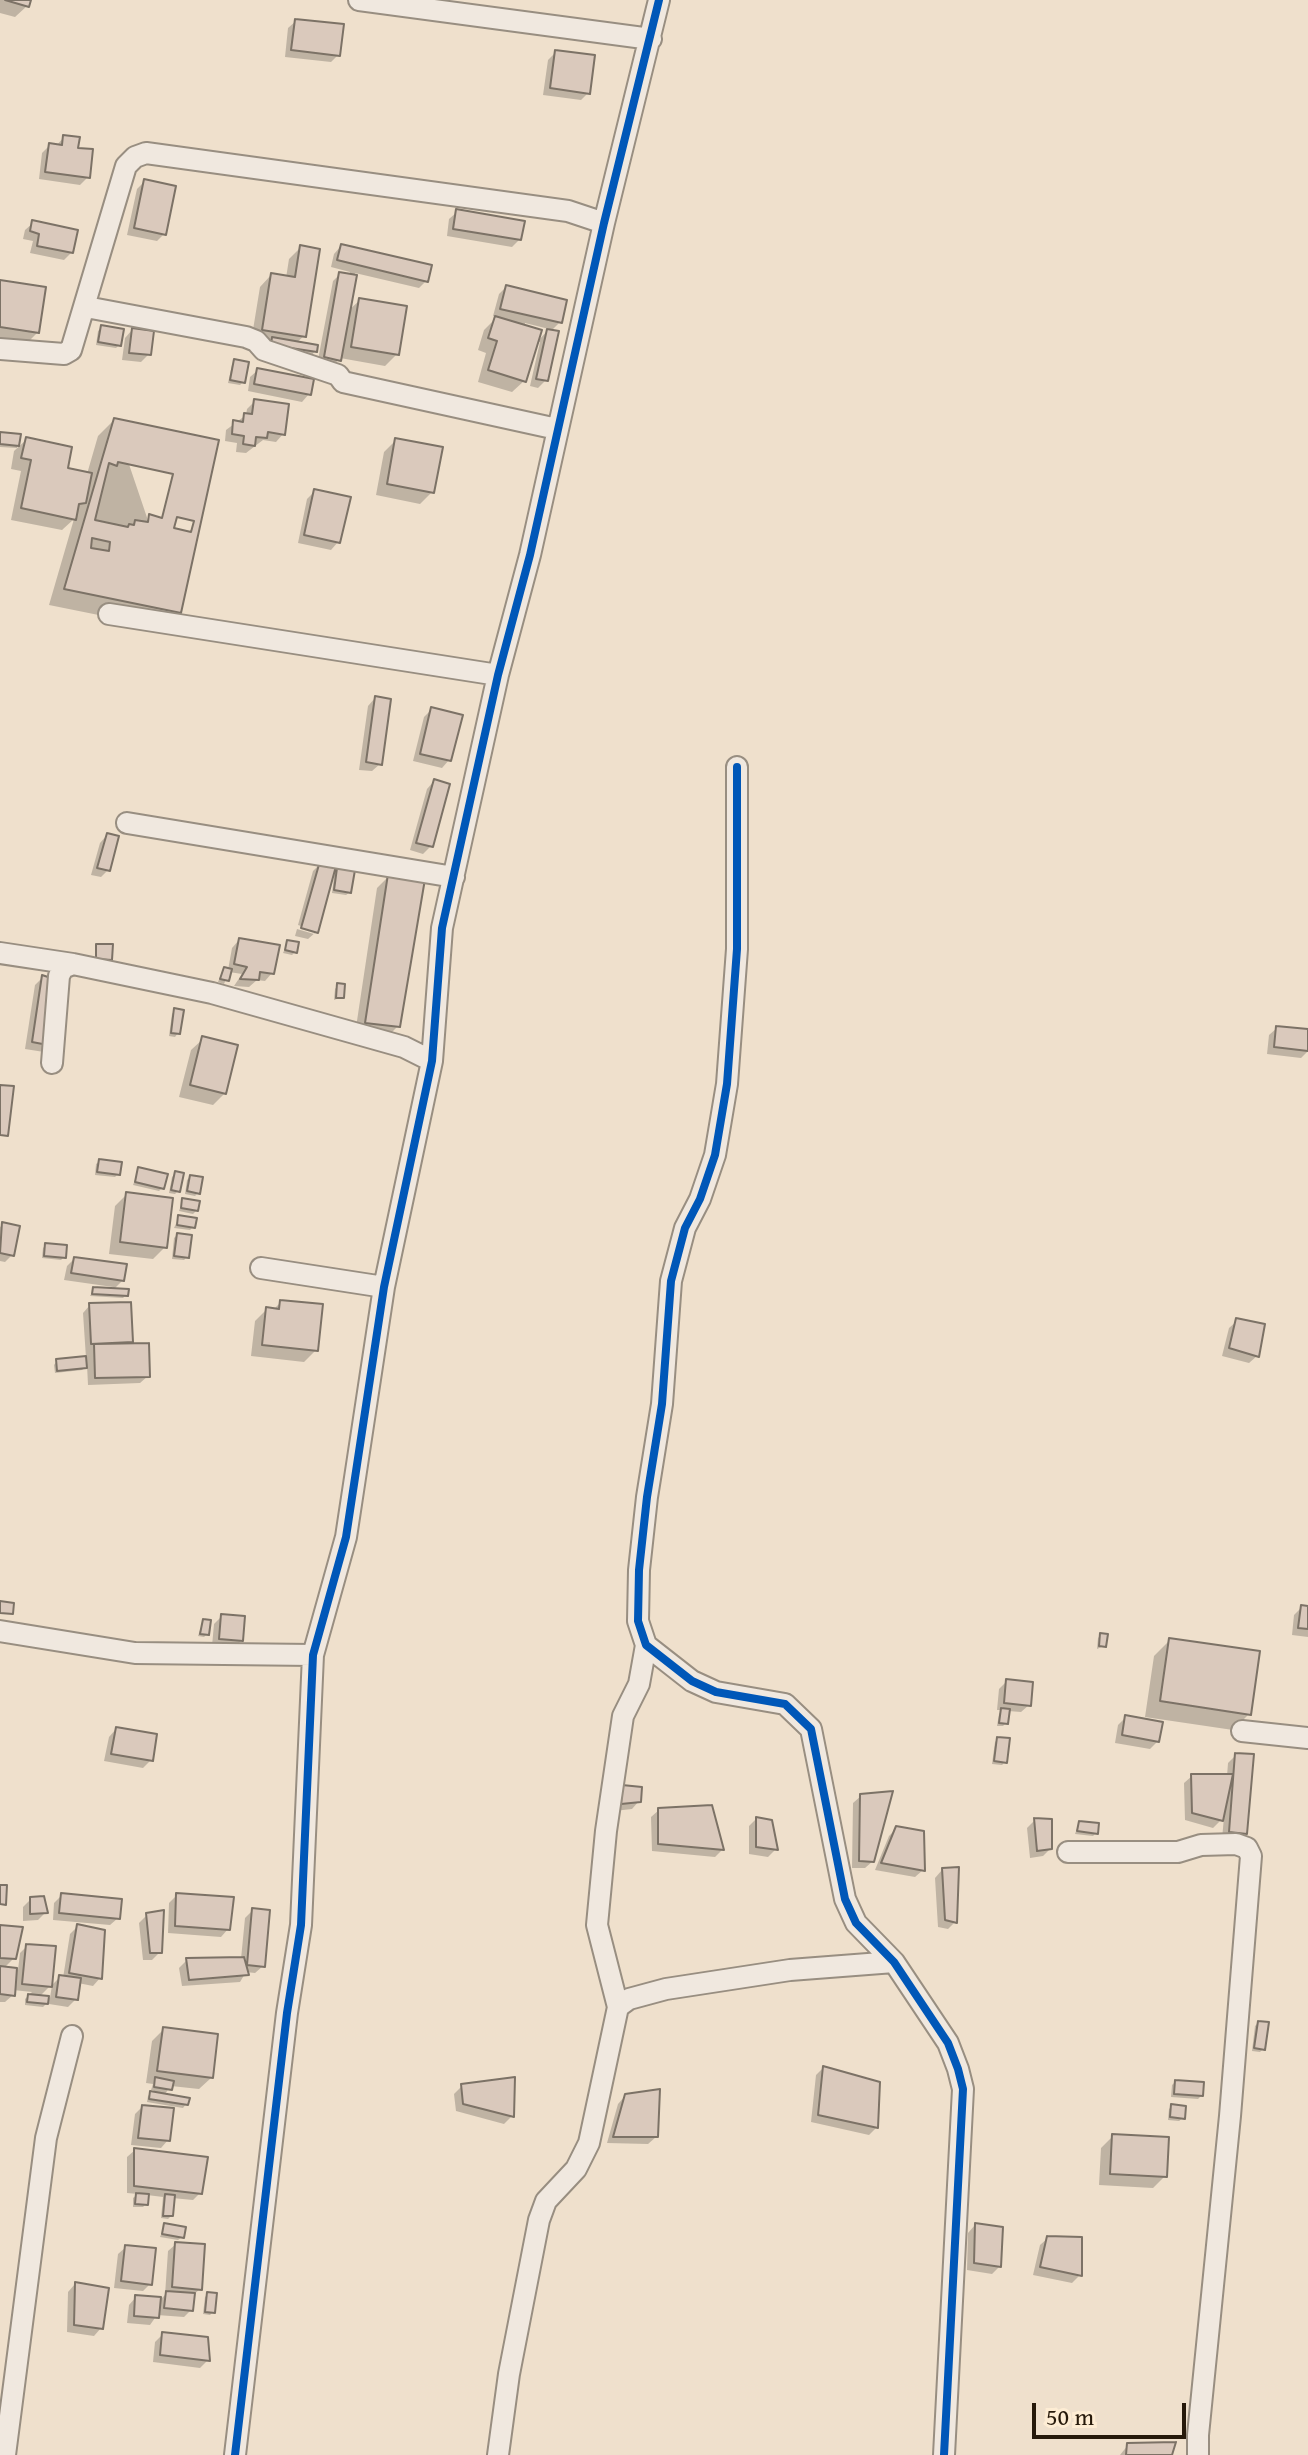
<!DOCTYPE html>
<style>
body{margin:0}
#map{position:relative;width:1308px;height:2455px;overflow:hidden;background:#efe0cc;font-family:"Gentium Book Plus",serif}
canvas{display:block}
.scale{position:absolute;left:1032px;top:2403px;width:154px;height:36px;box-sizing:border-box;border:4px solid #26190a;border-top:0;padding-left:10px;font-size:24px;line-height:28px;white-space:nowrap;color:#26190a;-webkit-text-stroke:6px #feedd4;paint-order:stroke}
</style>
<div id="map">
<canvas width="1308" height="2455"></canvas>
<div class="scale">50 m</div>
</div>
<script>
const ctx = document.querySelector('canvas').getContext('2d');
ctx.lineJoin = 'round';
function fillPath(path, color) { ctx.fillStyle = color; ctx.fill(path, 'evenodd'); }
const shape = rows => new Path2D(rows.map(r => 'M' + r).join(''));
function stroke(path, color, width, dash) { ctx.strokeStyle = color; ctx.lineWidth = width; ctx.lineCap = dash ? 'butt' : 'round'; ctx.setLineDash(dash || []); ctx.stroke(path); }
const shadow = shape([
 [0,0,29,0,27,6,15,17,0,13],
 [296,21,338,55,331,62,285,57,288,28],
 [556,52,588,93,581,100,543,95,548,60],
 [64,137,76,149,88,177,80,185,39,179,42,153,50,145,56,146],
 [145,181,164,234,157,241,127,235,137,189],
 [457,212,520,239,512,247,447,236,449,219],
 [33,223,72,252,64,260,30,253,33,241,23,239,25,230],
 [341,246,426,281,419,288,355,273,348,311,360,300,397,354,385,366,340,358,332,367,317,365,333,281,340,274,349,275,350,272,331,267,334,254],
 [301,247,304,336,296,343,315,351,312,355,251,342,260,287,271,275,286,278,289,259],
 [0,282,38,332,26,344,0,340],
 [506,287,560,322,551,331,546,380,538,388,530,386,540,342,537,342,549,329,525,323,524,381,512,392,478,382,486,353,478,350,484,330,497,317,493,316,499,294],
 [102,327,119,345,116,348,96,345,98,331],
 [132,330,149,354,141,362,122,360,125,338],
 [235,361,243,382,240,385,228,383,232,365],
 [258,370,309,394,302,402,248,391,250,377],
 [255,401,283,434,276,442,263,440,246,453,236,452,237,443,225,441,226,430,246,415,247,409],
 [114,420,179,612,163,628,49,605,74,519,62,530,11,520,21,471,11,469,14,451,26,440,65,469,87,474,98,436],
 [0,434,18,435,17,448,0,447],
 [396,440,432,492,420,504,376,495,384,452],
 [315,491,338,542,331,550,298,543,307,499],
 [375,698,380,764,372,771,359,770,368,706],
 [432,709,449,760,442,768,413,761,424,717],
 [434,781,431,846,423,854,410,850,427,789],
 [107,835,108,870,101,877,91,875,100,843],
 [320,864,332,876,338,870,350,892,346,895,332,893,334,877,331,877,316,932,308,939,295,936,297,929,314,934,314,930,298,925,313,871],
 [389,876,398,1026,386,1038,355,1034,377,888],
 [239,940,272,973,265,981,257,980,249,987,234,986,242,974,229,972,224,984,218,982,222,972,228,970,232,948],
 [288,942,295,952,292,955,283,953],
 [42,978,61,983,44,1052,25,1049,35,985],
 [338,985,342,997,334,1000,335,989],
 [175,1010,178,1033,175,1037,169,1036,172,1014],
 [1277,1028,1308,1031,1308,1051,1301,1058,1267,1054,1269,1035],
 [203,1039,225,1093,213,1105,179,1097,191,1050],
 [100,1161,118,1174,115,1177,95,1175,96,1164],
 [139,1169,162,1188,159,1191,133,1185],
 [175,1174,178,1191,175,1194,169,1193,172,1177],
 [190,1177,198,1193,195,1196,185,1194,187,1180],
 [127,1194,165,1247,153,1259,109,1254,115,1206],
 [183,1200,197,1210,193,1214,179,1211],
 [179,1217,193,1227,190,1230,174,1228],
 [3,1225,12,1255,5,1262,0,1261,0,1227],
 [177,1235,187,1257,184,1260,172,1259,174,1238],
 [46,1245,64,1257,61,1260,42,1258,43,1248],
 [74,1259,123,1280,113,1290,113,1287,64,1280,67,1266],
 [94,1289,126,1295,123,1298,90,1296],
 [281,1302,316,1350,304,1362,251,1356,255,1321,267,1309,273,1310],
 [129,1304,131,1345,148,1376,140,1383,88,1385,87,1365,82,1370,55,1373,54,1365,57,1361,86,1358,83,1313,90,1305],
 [1237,1321,1257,1356,1249,1363,1222,1356,1229,1328],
 [1302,1607,1308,1608,1308,1637,1292,1635,1294,1615],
 [222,1616,241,1641,234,1648,212,1646,214,1624],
 [203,1621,207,1634,204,1637,198,1636],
 [1101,1635,1104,1646,1097,1649,1098,1638],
 [1170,1640,1249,1714,1233,1730,1145,1717,1154,1656],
 [1007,1681,1029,1705,1021,1712,1008,1711,1006,1723,1003,1726,997,1726,999,1714,1002,1710,997,1710,999,1689],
 [1126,1717,1158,1741,1150,1749,1115,1743,1118,1725],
 [116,1729,151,1760,143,1768,104,1761,109,1737],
 [998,1739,1005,1762,1002,1765,992,1764,995,1742],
 [1236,1755,1245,1833,1238,1840,1222,1839,1224,1817,1213,1828,1185,1820,1184,1783,1192,1776,1227,1776,1228,1763],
 [623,1787,639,1801,632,1809,614,1811],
 [861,1796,873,1861,865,1868,852,1868,853,1803],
 [659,1810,722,1850,715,1857,652,1851,651,1817],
 [756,1819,776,1849,768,1857,749,1854,749,1826],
 [1035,1820,1050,1849,1043,1856,1030,1858,1027,1828],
 [1079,1823,1096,1833,1093,1836,1075,1834],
 [897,1828,923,1870,915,1877,875,1870,889,1836],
 [942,1870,955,1922,948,1929,938,1927,935,1878],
 [62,1895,118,1918,110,1925,53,1920,54,1903],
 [177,1895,228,1929,221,1937,168,1933,169,1903],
 [31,1899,46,1912,38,1920,23,1921,23,1907],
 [253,1910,263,1966,255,1973,246,1972,240,1982,182,1986,179,1968,187,1960,241,1959,245,1918],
 [147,1915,160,1952,152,1960,143,1960,139,1923],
 [78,1926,100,1978,93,1986,78,1983,76,1999,68,2007,49,2004,49,2001,43,2007,25,2005,25,1999,32,1992,13,1990,13,1995,5,2002,0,2002,0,1927,14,1958,4,1968,18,1970,20,1953,27,1946,50,1986,39,1997,50,1998,52,1985,60,1977,63,1978,70,1934],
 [1258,2023,1263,2049,1260,2052,1252,2051,1255,2026],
 [164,2029,211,2078,199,2089,171,2086,164,2095,186,2104,183,2108,147,2102,148,2096,154,2090,151,2090,153,2084,146,2083,152,2041],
 [823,2068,876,2128,869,2135,811,2122,816,2075],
 [512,2079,512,2116,504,2124,456,2111,454,2094,462,2086],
 [1175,2082,1201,2096,1198,2099,1171,2097,1172,2085],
 [625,2096,656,2137,648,2144,607,2143,618,2104],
 [1172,2106,1183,2118,1179,2121,1168,2120,1169,2109],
 [142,2107,168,2140,161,2148,131,2145,135,2114],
 [1113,2136,1165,2176,1153,2188,1099,2185,1101,2148],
 [135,2150,200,2193,193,2200,172,2198,171,2216,168,2219,161,2218,163,2197,147,2195,146,2204,143,2207,133,2207,133,2198,138,2194,127,2193,127,2157],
 [165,2225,182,2237,178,2240,160,2237],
 [975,2225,999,2267,992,2274,967,2270,968,2233],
 [1048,2238,1080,2275,1072,2283,1033,2275,1040,2245],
 [176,2244,200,2289,192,2296,191,2310,184,2317,157,2315,150,2325,127,2323,129,2305,136,2297,161,2299,165,2295,168,2251],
 [126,2247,150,2284,143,2291,114,2288,118,2254],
 [75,2284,101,2328,94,2336,67,2332,68,2292],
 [208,2294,213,2312,210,2315,203,2314,205,2297],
 [162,2335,208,2360,200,2368,153,2362,155,2342],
 [1128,2445,1170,2455,1120,2455]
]);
const building = shape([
 [5,0,31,0,29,7,5,0],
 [295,19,344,24,340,56,291,50,295,19],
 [555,50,595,55,590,94,550,88,555,50],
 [63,135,80,137,78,148,93,149,90,178,45,172,49,143,62,145,63,135],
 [144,179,176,186,166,235,134,228,144,179],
 [456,209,525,221,521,240,453,229,456,209],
 [32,220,78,230,73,253,37,246,39,234,30,231,32,220],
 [341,244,432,265,428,282,337,260,341,244],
 [300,245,320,249,306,337,262,330,271,273,295,277,300,245],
 [339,272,357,275,341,361,324,357,339,272],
 [0,280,46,287,39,333,0,327,0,280],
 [506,285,567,300,562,323,500,309,506,285],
 [359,298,407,306,399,355,351,347,359,298],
 [495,316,542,330,526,382,488,370,497,341,488,338,495,316],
 [101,325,124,329,121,346,98,342,101,325],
 [132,328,154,331,151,355,129,353,132,328],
 [547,329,559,331,548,381,536,379,547,329],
 [272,337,318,345,317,352,271,345,272,337],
 [234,359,249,362,245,383,230,380,234,359],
 [257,368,314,379,311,395,254,384,257,368],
 [254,399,289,404,285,435,268,432,267,438,256,437,255,446,243,444,244,436,232,434,233,420,243,422,244,413,252,414,254,399],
 [114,418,219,440,181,613,64,589,114,418],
 [0,432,21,434,19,446,0,444,0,432],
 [26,437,72,447,68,468,92,473,86,503,79,504,76,520,21,508,31,460,21,458,26,437],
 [395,438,443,447,434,493,387,484,395,438],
 [118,462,173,474,162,518,149,514,148,522,135,520,134,525,129,524,128,527,95,520,109,463,117,466,118,462],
 [314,489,351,497,340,543,304,535,314,489],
 [177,517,194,521,191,532,174,528,177,517],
 [92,538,110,542,109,551,91,548,92,538],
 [375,696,391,699,382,765,366,762,375,696],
 [431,707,463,715,451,761,420,754,431,707],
 [434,779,450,784,433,847,416,843,434,779],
 [107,833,119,836,110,871,97,868,107,833],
 [320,861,336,866,318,933,301,928,320,861],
 [337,868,355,870,351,893,334,890,337,868],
 [388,874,425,879,400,1027,365,1023,388,874],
 [239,938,280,945,274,974,260,972,259,980,240,979,247,967,234,964,239,938],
 [287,940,299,942,297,953,285,950,287,940],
 [96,944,113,944,112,960,96,959,96,944],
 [224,967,232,969,229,981,220,979,224,967],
 [42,975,63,982,53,1046,32,1042,42,975],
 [337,983,345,984,344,998,336,998,337,983],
 [174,1008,184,1010,180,1034,171,1033,174,1008],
 [1276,1026,1308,1029,1308,1051,1274,1047,1276,1026],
 [202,1036,238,1045,226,1094,190,1085,202,1036],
 [0,1085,14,1086,8,1136,0,1135,0,1085],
 [99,1159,122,1162,120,1175,97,1172,99,1159],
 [138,1167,168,1174,164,1189,135,1182,138,1167],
 [175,1171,184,1173,180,1192,171,1190,175,1171],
 [190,1175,203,1177,200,1194,187,1191,190,1175],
 [126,1192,173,1198,167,1248,120,1242,126,1192],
 [182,1198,200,1201,198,1211,181,1208,182,1198],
 [178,1215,197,1218,195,1228,177,1225,178,1215],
 [2,1222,20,1226,14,1256,0,1253,2,1222],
 [177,1233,192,1235,189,1258,174,1256,177,1233],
 [45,1243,67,1245,66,1258,44,1256,45,1243],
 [74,1257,127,1264,124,1281,71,1273,74,1257],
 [93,1287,129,1289,128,1296,92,1294,93,1287],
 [280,1300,323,1304,318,1351,262,1345,266,1307,279,1309,280,1300],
 [131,1302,133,1342,91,1344,89,1303,131,1302],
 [1236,1318,1265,1324,1259,1357,1229,1348,1236,1318],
 [149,1343,150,1377,95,1378,94,1344,149,1343],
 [86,1356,87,1368,57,1371,56,1359,86,1356],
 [0,1601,14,1603,13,1614,0,1613,0,1601],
 [1301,1605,1308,1606,1308,1629,1298,1628,1301,1605],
 [221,1614,245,1616,243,1641,219,1639,221,1614],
 [203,1619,211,1620,209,1635,200,1634,203,1619],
 [1100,1633,1108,1634,1106,1647,1099,1646,1100,1633],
 [1169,1638,1260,1651,1251,1715,1160,1701,1169,1638],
 [1006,1679,1033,1682,1031,1706,1004,1703,1006,1679],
 [1001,1708,1010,1709,1008,1724,999,1723,1001,1708],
 [1125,1715,1163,1722,1159,1742,1122,1735,1125,1715],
 [116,1727,157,1734,153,1761,111,1754,116,1727],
 [997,1737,1010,1738,1007,1763,994,1761,997,1737],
 [1235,1753,1254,1754,1247,1834,1229,1832,1235,1753],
 [1191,1774,1233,1774,1223,1821,1192,1813,1191,1774],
 [622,1785,642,1787,641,1802,621,1804,622,1785],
 [893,1791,874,1862,859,1861,860,1794,893,1791],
 [712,1805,724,1850,658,1844,658,1808,712,1805],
 [756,1817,772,1820,778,1850,756,1847,756,1817],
 [1034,1818,1052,1819,1052,1849,1037,1851,1034,1818],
 [1079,1821,1099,1823,1098,1834,1077,1831,1079,1821],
 [896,1826,924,1831,925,1871,881,1863,896,1826],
 [959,1867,957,1923,945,1920,942,1868,959,1867],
 [0,1885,7,1885,6,1905,0,1904,0,1885],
 [61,1893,122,1899,120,1919,59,1913,61,1893],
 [176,1893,234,1897,230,1930,175,1926,176,1893],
 [44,1896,48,1913,30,1914,30,1897,44,1896],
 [252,1908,270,1910,265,1967,247,1965,252,1908],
 [164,1910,162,1953,150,1953,146,1913,164,1910],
 [77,1924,105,1930,102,1979,69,1973,77,1924],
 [0,1925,23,1927,16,1959,0,1958,0,1925],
 [26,1944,56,1946,52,1987,22,1984,26,1944],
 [244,1957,249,1975,189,1980,186,1958,244,1957],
 [0,1966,17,1968,15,1996,0,1994,0,1966],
 [59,1975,81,1978,78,2000,56,1997,59,1975],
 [28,1994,49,1996,48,2004,27,2002,28,1994],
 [1258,2021,1269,2022,1265,2050,1254,2048,1258,2021],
 [163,2027,218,2034,213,2078,157,2071,163,2027],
 [823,2066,880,2082,878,2128,818,2115,823,2066],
 [155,2077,174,2081,172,2090,154,2087,155,2077],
 [515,2077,514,2117,463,2104,461,2084,515,2077],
 [1175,2080,1204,2082,1203,2096,1174,2094,1175,2080],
 [660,2089,658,2137,613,2137,625,2094,660,2089],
 [150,2091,190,2098,188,2105,149,2099,150,2091],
 [1171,2104,1186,2106,1185,2119,1170,2117,1171,2104],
 [142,2105,174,2108,170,2141,138,2138,142,2105],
 [1112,2134,1169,2137,1167,2177,1110,2174,1112,2134],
 [134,2148,208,2157,202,2194,134,2186,134,2148],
 [136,2193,149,2194,148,2205,135,2204,136,2193],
 [165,2194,175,2195,173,2216,163,2216,165,2194],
 [164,2223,186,2227,184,2238,162,2234,164,2223],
 [975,2223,1003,2227,1001,2267,974,2263,975,2223],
 [1047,2236,1082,2237,1082,2276,1040,2267,1047,2236],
 [175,2242,205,2244,202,2290,172,2287,175,2242],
 [125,2245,156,2248,152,2285,121,2281,125,2245],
 [75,2282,109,2288,103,2329,74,2325,75,2282],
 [166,2291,195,2293,193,2311,164,2308,166,2291],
 [207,2292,217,2293,215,2313,205,2312,207,2292],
 [135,2295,161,2297,159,2318,134,2316,135,2295],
 [162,2332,208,2337,210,2361,160,2355,162,2332],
 [1176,2442,1172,2455,1126,2455,1127,2443,1176,2442]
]);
const minor = shape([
 [359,0,651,39],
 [86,307,246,337,256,341,264,350,338,375,343,382,557,429],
 [0,349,64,354,71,350,126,166,135,157,146,153,568,211,604,223],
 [109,614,498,675],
 [737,767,737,949,727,1084,715,1155,700,1199,685,1228,671,1281,662,1404,647,1497,639,1570,638,1621,646,1645,692,1681,716,1692,785,1704,811,1729,845,1899,856,1923,894,1962,948,2043,958,2069,963,2089,944,2455],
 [127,823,454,877],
 [0,953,73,964],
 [52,1063,59,976,63,968,73,964,212,993,404,1047,432,1061],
 [261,1268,384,1287],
 [0,1631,135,1653,313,1655],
 [1242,1731,1308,1738],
 [1068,1852,1178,1852,1201,1845,1236,1844,1247,1848,1251,1856,1230,2116,1198,2435,1198,2455],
 [618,2007,597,1925,606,1831,623,1716,639,1684,646,1645],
 [5,2455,46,2138,72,2036],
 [235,2455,287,2013,301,1925,313,1655,346,1537,384,1287,432,1061,442,928,498,675,530,555,604,223,659,0],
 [498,2455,509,2374,539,2220,546,2201,576,2169,589,2143,618,2007,629,1999,666,1989,790,1970,894,1962]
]);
const cycleway = shape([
 [737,767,737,949,727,1084,715,1155,700,1199,685,1228,671,1281,662,1404,647,1497,639,1570,638,1621,646,1645,692,1681,716,1692,785,1704,811,1729,845,1899,856,1923,894,1962,948,2043,958,2069,963,2089,944,2455],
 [235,2455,287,2013,301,1925,313,1655,346,1537,384,1287,432,1061,442,928,498,675,530,555,604,223,659,0]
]);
fillPath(shadow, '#0003');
fillPath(building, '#dac9bc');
stroke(building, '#7c7266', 2);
stroke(minor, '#988e81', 24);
stroke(minor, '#f0e8df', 20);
stroke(cycleway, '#0057b8', 8);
</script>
